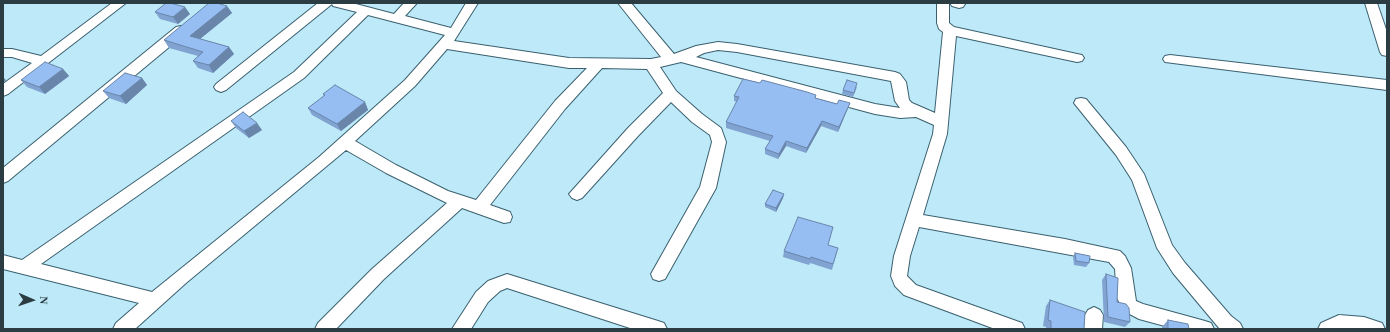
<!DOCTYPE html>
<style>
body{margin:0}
#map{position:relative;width:1390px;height:332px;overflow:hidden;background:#bee9f9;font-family:"Times New Roman",serif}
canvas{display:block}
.frame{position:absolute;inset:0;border:4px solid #2b3c42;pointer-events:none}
.north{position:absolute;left:12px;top:280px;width:40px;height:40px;-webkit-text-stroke:3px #bee9f9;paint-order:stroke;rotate:92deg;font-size:11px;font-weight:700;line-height:16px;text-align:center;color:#2b3c42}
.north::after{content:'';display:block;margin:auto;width:14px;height:18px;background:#2b3c42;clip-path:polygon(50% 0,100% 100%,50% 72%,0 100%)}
</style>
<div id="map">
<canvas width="1390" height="332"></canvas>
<div class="frame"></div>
<div class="north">N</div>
</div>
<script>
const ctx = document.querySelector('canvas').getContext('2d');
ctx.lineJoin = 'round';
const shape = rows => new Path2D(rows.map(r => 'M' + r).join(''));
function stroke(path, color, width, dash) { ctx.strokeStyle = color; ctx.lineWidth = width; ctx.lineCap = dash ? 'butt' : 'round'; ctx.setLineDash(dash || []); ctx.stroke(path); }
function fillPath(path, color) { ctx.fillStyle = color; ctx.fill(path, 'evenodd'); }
const minor = shape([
 [112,3,126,3,8,94,3,96,3,84,32,63,12,57,3,57,3,49,12,49,41,56,112,3],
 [318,3,352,3,394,14,404,3,417,3,405,16,451,28,466,3,478,3,454,41,569,58,651,59,661,57,618,3,631,3,674,54,696,46,718,42,737,44,895,72,900,74,906,82,909,100,912,103,935,113,943,32,939,29,937,23,937,3,949,3,949,23,954,27,1077,54,1082,55,1084,58,1082,61,1077,62,956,36,947,134,923,215,1065,239,1120,251,1125,256,1131,268,1136,301,1143,304,1205,321,1211,323,1214,329,1176,329,1139,319,1124,311,1117,298,1115,269,1109,262,919,227,910,256,907,276,916,285,1022,323,1025,329,995,329,904,295,895,286,891,276,894,256,933,134,934,125,916,117,900,118,875,114,681,62,660,67,676,91,702,114,721,128,726,142,716,188,665,279,659,281,653,279,651,274,700,187,712,142,710,135,692,122,671,102,638,136,582,198,577,200,572,198,569,194,628,128,663,93,647,69,602,68,565,109,490,205,510,212,512,217,510,222,504,223,462,208,384,279,336,329,315,329,318,323,372,269,447,203,386,173,346,150,186,283,135,329,113,329,116,323,139,303,3,269,3,255,22,260,294,72,357,12,333,6,332,4,226,90,221,92,216,90,214,87,216,84,318,3],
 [368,15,445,35,405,80,319,157,152,292,41,264,304,78,368,15],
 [447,49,569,68,587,68,555,101,476,200,448,191,396,165,355,141,415,86,447,49],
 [718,50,737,52,891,81,895,101,900,108,875,104,696,57,704,53,718,50],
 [950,3,965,3,965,4,963,7,959,8,952,6,950,3],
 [1365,3,1377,3,1387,32,1387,56,1382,55,1380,52,1365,3],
 [181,26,186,27,187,30,186,33,8,181,3,183,3,168,176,27,181,26],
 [1170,55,1387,80,1387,90,1165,62,1163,59,1165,56,1170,55],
 [1081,98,1086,99,1126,147,1144,174,1172,245,1185,263,1231,316,1240,323,1243,329,1221,329,1219,328,1173,273,1157,248,1132,180,1116,155,1074,103,1076,99,1081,98],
 [507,274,658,321,664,323,667,329,633,329,507,288,500,291,488,302,471,329,452,329,476,292,488,281,507,274],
 [1094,307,1100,310,1103,315,1102,329,1084,329,1085,315,1088,310,1094,307],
 [1339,315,1364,317,1382,323,1385,329,1318,329,1321,323,1339,315]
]);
const wall = shape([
 [227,6,232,13,200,39,229,47,234,54,213,73,198,68,193,61,198,56,169,48,164,40],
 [155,12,190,14,178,24,160,19],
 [63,69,69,76,45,94,27,87,21,80],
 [142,78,147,85,126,104,109,98,103,91],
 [857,87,853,97,842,94,843,90],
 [323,94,365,102,368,110,341,131,312,115,308,108,324,96],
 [734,96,816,99,837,104,850,103,848,108,838,132,821,126,806,153,786,146,778,159,765,154,765,149,770,141,726,128,726,122,737,102,734,101],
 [231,121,262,130,249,138,236,128],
 [784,194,783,198,776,212,765,207,765,204],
 [833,227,828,245,838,248,832,270,810,263,809,265,783,257,784,251],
 [1075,253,1089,263,1086,267,1074,265,1073,257],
 [1106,274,1117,302,1130,322,1125,327,1104,322,1102,280],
 [1050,300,1084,329,1046,329,1046,327,1043,326,1046,306],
 [1168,320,1189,329,1162,329,1162,327]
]);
const shadedWall = shape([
 [227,6,232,13,195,43,190,36],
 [185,7,190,14,178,24,173,17],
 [229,47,234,54,213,73,209,65],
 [63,69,69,76,45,94,39,87],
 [3,77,6,80,3,83],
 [142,78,147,85,126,104,120,96],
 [365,102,368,110,341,131,337,124],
 [850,103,848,108,838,132,839,127],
 [822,121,821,126,806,153,807,148],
 [257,123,262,130,249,138,244,131],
 [786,141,786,146,778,159,779,154],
 [784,194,783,198,776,212,776,208]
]);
const building = shape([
 [166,3,170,3,185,7,173,17,155,12,166,3],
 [209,3,217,3,227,6,190,36,229,47,209,65,193,61,203,52,164,40,209,3],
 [45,62,63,69,39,87,21,80,45,62],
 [125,73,142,78,120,96,103,91,125,73],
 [743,79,760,83,762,80,807,92,816,95,815,98,837,104,839,100,850,103,839,127,822,121,807,148,786,141,779,154,765,149,773,136,726,122,739,97,734,96,743,79],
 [847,80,857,83,854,93,843,90,847,80],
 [335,85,365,102,337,124,308,108,325,95,323,94,335,85],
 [243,112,257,123,244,131,231,121,243,112],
 [773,190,784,194,776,208,765,204,773,190],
 [798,217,833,227,828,245,838,248,833,264,811,257,810,259,784,251,798,217],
 [1075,253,1090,256,1089,263,1076,261,1075,253],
 [1106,274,1118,278,1117,302,1126,304,1129,308,1130,322,1108,317,1106,274],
 [1050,300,1085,312,1084,329,1051,329,1051,321,1048,320,1050,300],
 [1168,320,1188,324,1189,329,1168,329,1168,320]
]);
stroke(minor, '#3a606e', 2);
fillPath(minor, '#fff');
fillPath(wall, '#81a3d1');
fillPath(shadedWall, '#6985aa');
fillPath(building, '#96bef3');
stroke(building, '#6985aa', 1);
</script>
